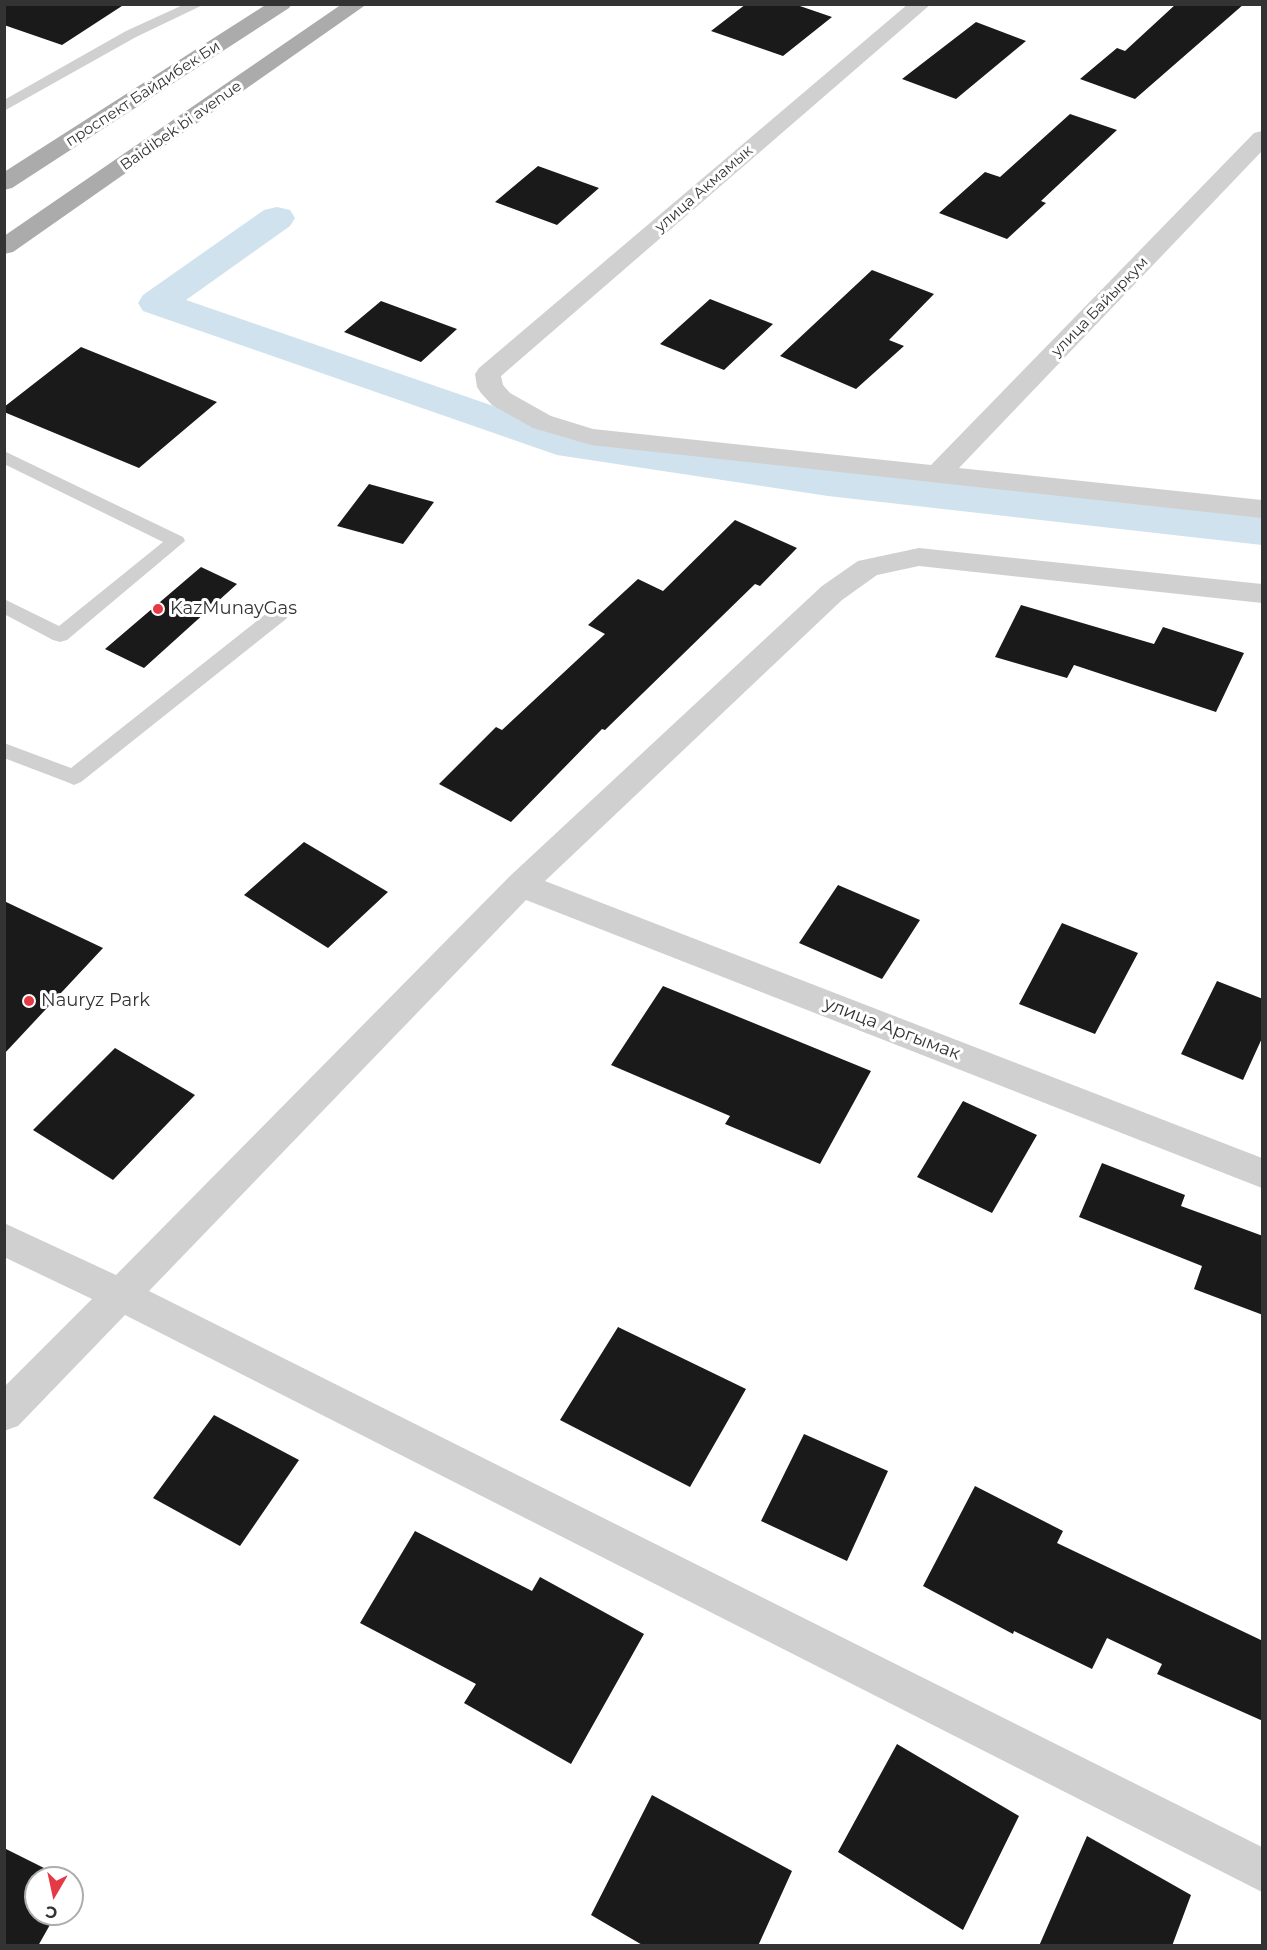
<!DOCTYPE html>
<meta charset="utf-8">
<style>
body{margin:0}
#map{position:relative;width:1267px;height:1950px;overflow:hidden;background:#fff;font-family:Montserrat,sans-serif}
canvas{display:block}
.frame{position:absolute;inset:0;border:6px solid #333;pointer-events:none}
.north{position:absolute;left:24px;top:1866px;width:60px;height:60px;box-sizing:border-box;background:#fff;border:2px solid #adadad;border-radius:50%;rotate:189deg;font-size:16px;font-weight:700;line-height:24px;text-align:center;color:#333}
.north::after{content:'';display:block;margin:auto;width:21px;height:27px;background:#e63946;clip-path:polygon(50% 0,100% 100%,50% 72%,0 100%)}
</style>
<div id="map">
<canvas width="1267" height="1950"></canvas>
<div class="frame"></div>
<div class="north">С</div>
</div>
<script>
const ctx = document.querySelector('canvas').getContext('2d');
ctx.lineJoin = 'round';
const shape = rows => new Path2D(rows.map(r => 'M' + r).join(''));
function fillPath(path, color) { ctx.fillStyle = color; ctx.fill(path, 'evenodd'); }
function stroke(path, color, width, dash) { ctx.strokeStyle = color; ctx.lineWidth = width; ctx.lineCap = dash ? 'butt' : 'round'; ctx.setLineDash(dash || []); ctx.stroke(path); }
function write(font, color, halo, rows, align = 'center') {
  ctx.font = font + ' Montserrat,sans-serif'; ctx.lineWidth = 6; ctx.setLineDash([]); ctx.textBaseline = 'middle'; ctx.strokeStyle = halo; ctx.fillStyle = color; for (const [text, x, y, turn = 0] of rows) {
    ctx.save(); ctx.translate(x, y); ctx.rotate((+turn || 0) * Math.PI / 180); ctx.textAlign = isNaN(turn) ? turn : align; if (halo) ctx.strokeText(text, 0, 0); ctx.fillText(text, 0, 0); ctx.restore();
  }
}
const canal = shape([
 [277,207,290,210,295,218,290,226,186,300,563,430,828,470,1262,517,1262,545,828,496,557,455,143,311,138,303,143,295,264,210,277,207]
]);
const building = shape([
 [4,4,125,4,62,45,4,25],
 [746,4,794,4,832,17,783,56,711,31],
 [1176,4,1244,4,1135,99,1080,79,1117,48,1125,51],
 [976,22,1026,41,956,99,902,79],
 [1070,114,1117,130,1041,201,1046,203,1007,239,939,213,985,172,1000,177],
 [538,166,599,188,557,225,495,202],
 [872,270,934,294,889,340,904,346,856,389,780,356],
 [710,299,773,324,724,370,660,344],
 [381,301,457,329,421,362,344,332],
 [81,347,217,402,139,468,4,412,4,407],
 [369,484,434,502,403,544,337,526],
 [735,520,797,548,760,586,755,584,605,730,602,729,511,822,439,784,496,727,502,730,605,634,588,625,638,579,663,591],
 [201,567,237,584,144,668,105,649],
 [1021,605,1154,644,1163,627,1244,653,1216,712,1074,665,1067,678,995,657],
 [304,842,388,892,328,948,244,895],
 [838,885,920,920,882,979,799,943],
 [4,901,103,948,4,1054],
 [1062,923,1138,953,1095,1034,1019,1004],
 [1217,981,1263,999,1263,1036,1243,1080,1181,1054],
 [663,986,871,1071,820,1164,725,1124,730,1116,611,1065],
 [115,1048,195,1095,113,1180,33,1130],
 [963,1101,1037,1135,992,1213,917,1177],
 [1102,1163,1185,1195,1181,1206,1263,1236,1263,1315,1194,1289,1202,1266,1079,1217],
 [618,1327,746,1389,690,1487,560,1420],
 [214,1415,299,1460,240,1546,153,1498],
 [804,1434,888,1471,847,1561,761,1521],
 [975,1486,1063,1531,1057,1543,1263,1641,1263,1721,1157,1674,1162,1664,1107,1638,1092,1669,1014,1631,1013,1634,923,1586],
 [415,1531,532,1591,540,1577,644,1634,571,1764,464,1703,476,1684,360,1623],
 [897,1744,1019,1816,963,1930,838,1852],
 [652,1795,792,1871,758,1946,644,1946,591,1915],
 [1087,1836,1191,1895,1172,1946,1039,1946],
 [4,1848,64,1878,36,1878,36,1914,56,1914,38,1946,4,1946]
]);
const lane = shape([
 [185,4,205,4,136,37,4,111,4,100,126,31,185,4],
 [4,451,183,537,185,541,67,640,60,642,53,640,4,614,4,599,59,626,163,542,4,464,4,451],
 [279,607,286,609,289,614,286,619,81,782,74,785,67,782,4,758,4,743,71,768,272,609,279,607]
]);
const street = shape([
 [908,4,931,4,501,376,503,385,510,393,551,416,593,429,931,465,1254,133,1262,131,1262,151,959,468,1262,500,1262,518,591,445,533,428,492,405,481,393,477,387,475,374,479,368,908,4],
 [919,548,1262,584,1262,603,919,566,877,575,842,600,545,881,1262,1158,1262,1188,526,900,149,1291,1262,1847,1262,1892,125,1315,18,1426,4,1431,4,1387,92,1299,4,1257,4,1223,116,1275,510,876,822,586,858,561,919,548]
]);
const primary = shape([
 [267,4,292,4,289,8,12,188,4,190,4,172,267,4],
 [342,4,367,4,13,252,4,254,4,236,342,4]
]);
const markers = [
 [158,609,6,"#e63946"],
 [29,1001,6,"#e63946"]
];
const farStreetnames = [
 ["проспект Байдибек Би",143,94,-33],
 ["Baidibek bi avenue",181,126,-35],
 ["улица Акмамык",704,189,-41],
 ["улица Байыркум",1100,307,-46]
];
const poiNames = [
 ["KazMunayGas",170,609],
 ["Nauryz Park",41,1001]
];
const streetNames = [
 ["улица Аргымак",892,1029,21]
];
fillPath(canal, '#cfe2ee');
fillPath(building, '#1a1a1a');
fillPath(lane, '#d0d0d0');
fillPath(street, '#d0d0d0');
fillPath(primary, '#ababab');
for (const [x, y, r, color] of markers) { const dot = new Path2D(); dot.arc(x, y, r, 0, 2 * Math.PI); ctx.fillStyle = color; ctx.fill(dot); stroke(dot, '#fff', 2); }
write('15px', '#333', '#fff', farStreetnames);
write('18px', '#333', '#fff', poiNames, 'left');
write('18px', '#333', '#fff', streetNames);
</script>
